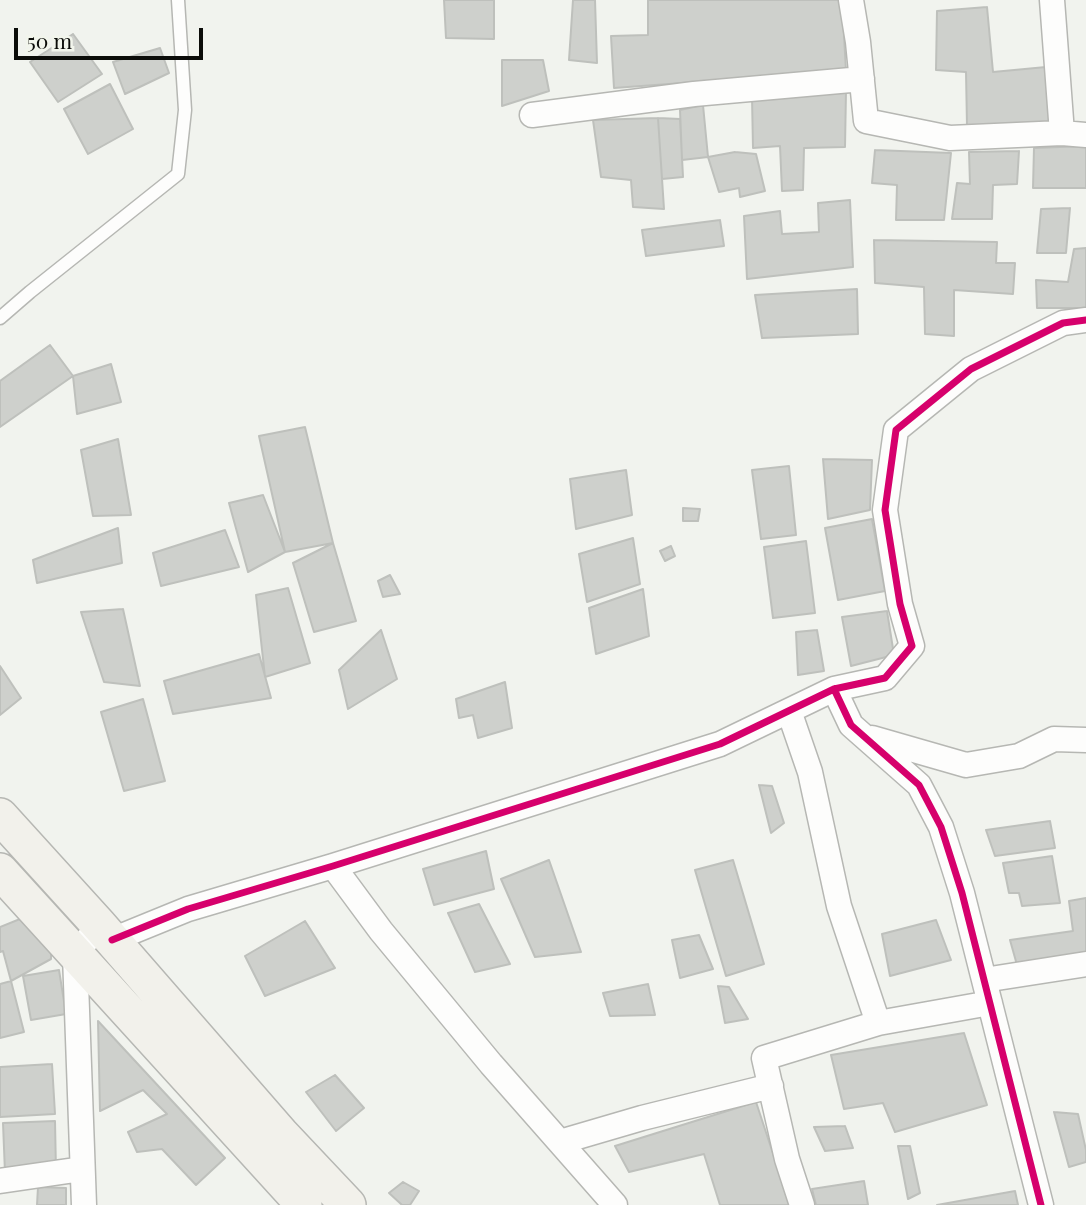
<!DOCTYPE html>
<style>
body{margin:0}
#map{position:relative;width:1086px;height:1205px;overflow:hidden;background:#f1f3ee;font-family:"Playfair Display",serif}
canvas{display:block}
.scale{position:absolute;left:14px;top:28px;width:189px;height:32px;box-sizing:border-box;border:4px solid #0b0c09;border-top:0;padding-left:9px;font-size:21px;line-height:24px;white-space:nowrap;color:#0b0c09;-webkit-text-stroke:5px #f2f5ec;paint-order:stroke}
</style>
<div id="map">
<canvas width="1086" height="1205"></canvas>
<div class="scale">50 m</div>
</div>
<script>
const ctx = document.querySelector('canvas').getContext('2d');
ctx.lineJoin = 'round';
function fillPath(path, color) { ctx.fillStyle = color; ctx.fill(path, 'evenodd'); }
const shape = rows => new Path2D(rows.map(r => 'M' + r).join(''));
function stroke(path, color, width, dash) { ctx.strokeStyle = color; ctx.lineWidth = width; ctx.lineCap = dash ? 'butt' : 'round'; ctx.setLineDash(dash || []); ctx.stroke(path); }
const building = shape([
 [444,0,494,0,494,39,446,38,444,0],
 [573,0,595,0,597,63,569,60,573,0],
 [648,0,842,0,846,71,614,88,611,36,648,35,648,0],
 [987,7,993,72,1046,67,1053,122,967,126,966,72,936,70,937,11,987,7],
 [73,34,102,74,58,102,30,62,73,34],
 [160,48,169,73,125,94,113,62,160,48],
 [502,60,543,60,549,91,502,106,502,60],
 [110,84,133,129,88,154,64,109,110,84],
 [846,91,845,147,804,148,803,190,782,191,780,146,753,148,752,97,846,91],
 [703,105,708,157,682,160,680,110,703,105],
 [658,118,664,209,633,207,631,180,601,177,593,120,658,118],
 [658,118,680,119,683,177,662,179,658,118],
 [1086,146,1086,188,1033,188,1034,148,1086,146],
 [875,150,951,153,944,220,896,220,897,185,872,183,875,150],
 [1019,151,1017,184,993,185,992,219,952,219,957,183,970,184,969,152,1019,151],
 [735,152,756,154,765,191,740,197,739,188,719,192,708,157,735,152],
 [850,200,853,267,747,279,744,216,780,211,782,234,819,232,818,203,850,200],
 [1070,208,1066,253,1037,253,1041,209,1070,208],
 [720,220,724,246,646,256,642,230,720,220],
 [874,240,997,242,996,263,1015,263,1013,294,954,290,954,336,925,334,924,287,875,283,874,240],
 [1086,248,1086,308,1037,308,1036,280,1068,282,1074,249,1086,248],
 [857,289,858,334,762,338,755,295,857,289],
 [50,345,73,376,0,427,0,381,50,345],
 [111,364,121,402,77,414,73,376,111,364],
 [305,427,333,543,285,552,259,436,305,427],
 [118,439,131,515,93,516,81,450,118,439],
 [823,459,872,460,870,510,828,519,823,459],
 [789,466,796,535,761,539,752,470,789,466],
 [626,470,632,515,576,529,570,479,626,470],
 [263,495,285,552,248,572,229,503,263,495],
 [683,508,700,509,698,521,683,521,683,508],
 [872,519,885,591,838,600,825,528,872,519],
 [118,528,122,563,37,583,33,560,118,528],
 [225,530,239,567,161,586,153,553,225,530],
 [633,538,640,584,587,602,579,554,633,538],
 [806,541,815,613,773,618,764,547,806,541],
 [333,543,356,621,314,632,293,563,333,543],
 [671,546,675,556,665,561,660,551,671,546],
 [390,575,400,594,383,597,378,581,390,575],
 [288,588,310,663,265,677,256,595,288,588],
 [643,589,649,636,596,654,589,608,643,589],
 [123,609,140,686,104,682,81,612,123,609],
 [887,611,894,655,851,666,842,617,887,611],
 [381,630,397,679,348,709,339,670,381,630],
 [817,630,824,671,798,675,796,632,817,630],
 [259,654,271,698,173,714,164,681,259,654],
 [0,666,21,698,0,715,0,666],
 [505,682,512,728,478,738,473,715,459,718,456,699,505,682],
 [143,699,165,781,124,791,101,712,143,699],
 [759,785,772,786,784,823,771,833,759,785],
 [1050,821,1055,848,995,856,986,830,1050,821],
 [486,851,494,889,434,905,423,869,486,851],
 [1052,856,1060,903,1022,906,1019,893,1009,893,1003,863,1052,856],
 [549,860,581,952,535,957,501,879,549,860],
 [733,860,764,964,726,976,695,870,733,860],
 [1086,898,1086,955,1017,965,1010,940,1073,931,1069,901,1086,898],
 [479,904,510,964,475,972,448,913,479,904],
 [20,919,51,951,51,959,11,981,3,951,0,952,0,927,20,919],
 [936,920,951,960,890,976,882,934,936,920],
 [305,921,335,968,265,996,245,956,305,921],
 [699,935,713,969,680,978,672,940,699,935],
 [59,970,66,1014,31,1020,23,976,59,970],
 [11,981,24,1032,0,1038,0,984,11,981],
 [648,984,655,1015,610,1016,603,993,648,984],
 [718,986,729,987,748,1019,725,1023,718,986],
 [98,1021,225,1158,196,1185,162,1149,137,1152,128,1132,167,1114,143,1090,100,1111,98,1021],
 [964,1033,987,1105,895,1132,883,1103,844,1109,831,1055,964,1033],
 [52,1064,55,1114,0,1117,0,1067,52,1064],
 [335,1075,364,1108,336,1131,306,1092,335,1075],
 [756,1102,790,1205,720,1205,704,1154,629,1172,615,1146,756,1102],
 [1054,1112,1078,1114,1086,1150,1086,1162,1069,1167,1054,1112],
 [55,1121,56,1172,5,1173,3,1123,55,1121],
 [845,1126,853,1148,825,1151,814,1127,845,1126],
 [898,1146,910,1146,920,1193,908,1199,898,1146],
 [864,1181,868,1205,816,1205,812,1189,864,1181],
 [403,1182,419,1191,410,1205,402,1205,389,1193,403,1182],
 [38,1187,66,1188,66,1205,37,1205,38,1187],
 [1015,1191,1018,1205,937,1205,1015,1191]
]);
const service = shape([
 [0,318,30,292,178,174,185,110,178,0]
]);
const minor = shape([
 [851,0,858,42,866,121,950,138,1062,133,1086,135],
 [1052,0,1062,133],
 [532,115,694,94,862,79],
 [834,689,851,725,919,785,941,827,962,893,1041,1205],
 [789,711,810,772,839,906,878,1023],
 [872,738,966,765,1019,756,1054,739,1086,740],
 [333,866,381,931,491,1064,615,1205],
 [112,940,188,909,333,866,720,744,834,689,885,678,912,646,900,604,885,510,896,430,971,369,1063,323,1086,320],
 [984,980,1086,964],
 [560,1142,642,1118,771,1086],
 [0,1181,82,1169],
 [84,1205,75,955,99,925],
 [802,1205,787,1159,764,1058,878,1023,990,1003]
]);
const secondary = shape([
 [0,816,99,925,281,1134,348,1205],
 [0,871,304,1205]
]);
const cycleway = shape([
 [834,689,851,725,919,785,941,827,962,893,1041,1205],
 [112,940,188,909,333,866,720,744,834,689,885,678,912,646,900,604,885,510,896,430,971,369,1063,323,1086,320]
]);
fillPath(building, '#ced0cc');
stroke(building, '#bec0bc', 2);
stroke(service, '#b6b7b3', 15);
stroke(minor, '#b6b7b3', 27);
stroke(secondary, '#b6b7b3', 38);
stroke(service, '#fdfdfc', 12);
stroke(minor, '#fdfdfc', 24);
stroke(secondary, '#f2f1eb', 35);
stroke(cycleway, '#d6006c', 7);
</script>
